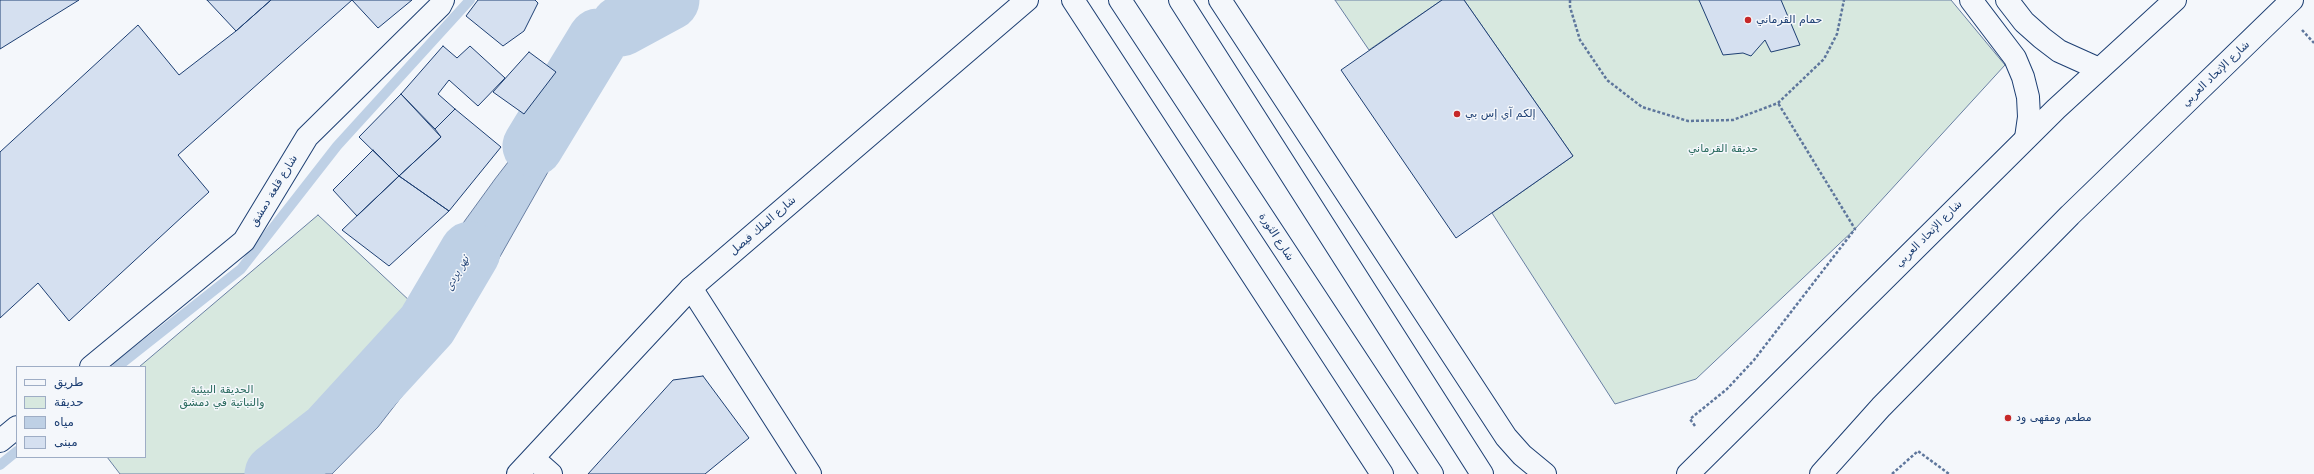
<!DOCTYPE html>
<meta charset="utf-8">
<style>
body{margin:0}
#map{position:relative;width:2314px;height:474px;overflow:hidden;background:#f4f7fb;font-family:"DejaVu Sans","Noto Naskh Arabic",sans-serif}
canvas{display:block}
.legend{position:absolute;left:16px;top:366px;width:130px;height:92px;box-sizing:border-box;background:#f4f7fb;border:1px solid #9eadc5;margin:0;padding:5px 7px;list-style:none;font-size:12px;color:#1d3f73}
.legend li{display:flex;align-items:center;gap:8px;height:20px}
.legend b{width:20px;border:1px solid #9eadc5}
</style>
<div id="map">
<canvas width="2314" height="474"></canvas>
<ul class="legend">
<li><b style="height:5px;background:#f4f7fb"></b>طريق</li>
<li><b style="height:11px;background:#d7e8df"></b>حديقة</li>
<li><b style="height:11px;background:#bed0e5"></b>مياه</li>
<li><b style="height:11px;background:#d5e0f0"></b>مبنى</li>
</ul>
</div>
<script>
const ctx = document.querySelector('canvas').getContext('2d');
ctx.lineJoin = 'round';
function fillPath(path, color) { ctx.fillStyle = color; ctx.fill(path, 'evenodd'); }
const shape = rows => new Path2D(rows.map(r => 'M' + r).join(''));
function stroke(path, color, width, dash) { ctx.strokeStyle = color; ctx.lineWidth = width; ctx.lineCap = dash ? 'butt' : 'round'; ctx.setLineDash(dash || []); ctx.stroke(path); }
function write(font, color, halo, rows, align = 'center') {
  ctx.font = font + ' "DejaVu Sans","Noto Naskh Arabic",sans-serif'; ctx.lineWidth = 3; ctx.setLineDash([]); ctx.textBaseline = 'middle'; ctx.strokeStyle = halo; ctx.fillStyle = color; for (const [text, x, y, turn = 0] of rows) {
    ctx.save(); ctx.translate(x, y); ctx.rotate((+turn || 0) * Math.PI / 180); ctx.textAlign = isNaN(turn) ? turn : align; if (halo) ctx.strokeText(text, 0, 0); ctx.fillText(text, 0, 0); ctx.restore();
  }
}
const green = shape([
 [1335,0,1442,0,1369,50,1335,0],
 [1464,0,1951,0,2005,65,1855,229,1696,379,1615,404,1492,213,1573,156,1464,0],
 [318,215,412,303,370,369,249,474,120,474,107,457,145,457,145,367,139,367,318,215]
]);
const water = shape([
 [576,74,591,96,472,306,378,427,332,474,275,474,329,432,427,325,453,237,495,179,576,74]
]);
const stream = shape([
 [117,367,241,269,337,146,470,0],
 [0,465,17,451]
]);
const river = shape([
 [621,26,669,0],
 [533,146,598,39],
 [275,474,329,432,427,325,470,252]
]);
const building = shape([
 [0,0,79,0,0,49,0,0],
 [207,0,271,0,236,31,207,0],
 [271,0,412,0,378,28,352,0,178,155,209,192,69,321,38,283,0,318,0,152,138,25,179,75,236,31,271,0],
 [478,0,535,0,538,3,524,31,503,46,466,16,478,0],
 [1442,0,1464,0,1573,156,1456,238,1341,70,1442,0],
 [1699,0,1781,0,1800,45,1771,52,1765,40,1751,56,1743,53,1723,55,1699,0],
 [443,46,457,58,470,46,505,78,478,106,449,80,438,94,455,109,435,129,401,94,443,46],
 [529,52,556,72,524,114,493,92,529,52],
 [401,94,441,137,399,176,359,137,401,94],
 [455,109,501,147,449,211,399,176,441,137,435,129,455,109],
 [373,150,399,176,357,216,333,190,373,150],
 [399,176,449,211,389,266,342,230,399,176],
 [703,376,749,438,705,474,588,474,673,380,703,376]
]);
const path = shape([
 [1570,0,1570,7,1580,40,1607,80,1642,107,1688,121,1733,120,1778,103,1824,59,1837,34,1844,0],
 [2302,30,2314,43],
 [1695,426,1690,419,1727,389,1754,360,1855,229,1778,103],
 [1892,474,1918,451,1949,474]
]);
const street = shape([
 [691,288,810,474],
 [91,367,244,241,307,137,440,6,443,0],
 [0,441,17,427],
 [534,459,551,474]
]);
const secondary = shape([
 [1971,0,2015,58,2023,77,2028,97,2029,117,2026,138],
 [2007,0,2024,22,2042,38,2059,51,2099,69],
 [518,474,691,288,1027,0]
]);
const highway = shape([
 [1073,0,1382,474],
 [1120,0,1432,474],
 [1180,0,1482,474],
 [1220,0,1506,437,1522,455,1545,474],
 [1688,474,2056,109,2175,0],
 [1821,474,1881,407,2070,215,2292,0]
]);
const markers = [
 [1748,20,4,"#c62828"],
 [1457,114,4,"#c62828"],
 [2008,418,4,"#c62828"]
];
const poiNames = [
 ["حمام القرماني",1756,20],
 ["إلكم آي إس بي",1465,114],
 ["مطعم ومقهى ود",2016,418]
];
const streetNames = [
 ["شارع الإتحاد العربي",2216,74,-44],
 ["شارع قلعة دمشق",274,191,-59],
 ["شارع الملك فيصل",763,226,-41],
 ["شارع الإتحاد العربي",1929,234,-45],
 ["شارع الثورة",1276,237,57]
];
const parkNames = [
 ["حديقة القرماني",1723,149],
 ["الحديقة البيئية",222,390],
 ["والنباتية في دمشق",222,403]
];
const waterNames = [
 ["نهر بردى",457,273,-59]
];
fillPath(green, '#d7e8df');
stroke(green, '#687fa3', 1);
fillPath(water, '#bed0e5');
stroke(water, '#687fa3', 1);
stroke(stream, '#bed0e5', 10);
stroke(river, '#bed0e5', 61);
fillPath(building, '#d5e0f0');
stroke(building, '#1d3f73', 1);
stroke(street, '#1d3f73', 24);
stroke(secondary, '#1d3f73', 24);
stroke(highway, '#1d3f73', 24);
stroke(path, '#5e769c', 2.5, [3, 2]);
stroke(street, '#f4f7fb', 22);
stroke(secondary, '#f4f7fb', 22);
stroke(highway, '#f4f7fb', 22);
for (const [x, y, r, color] of markers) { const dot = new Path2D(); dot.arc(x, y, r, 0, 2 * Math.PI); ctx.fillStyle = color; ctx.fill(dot); stroke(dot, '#f4f7fb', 1.5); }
write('11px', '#1d3f73', '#f4f7fb', poiNames, 'left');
write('11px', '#1d3f73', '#f4f7fb', streetNames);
write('11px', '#2c6c60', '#f4f7fb', parkNames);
write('italic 12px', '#1d3f73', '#f4f7fb', waterNames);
</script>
